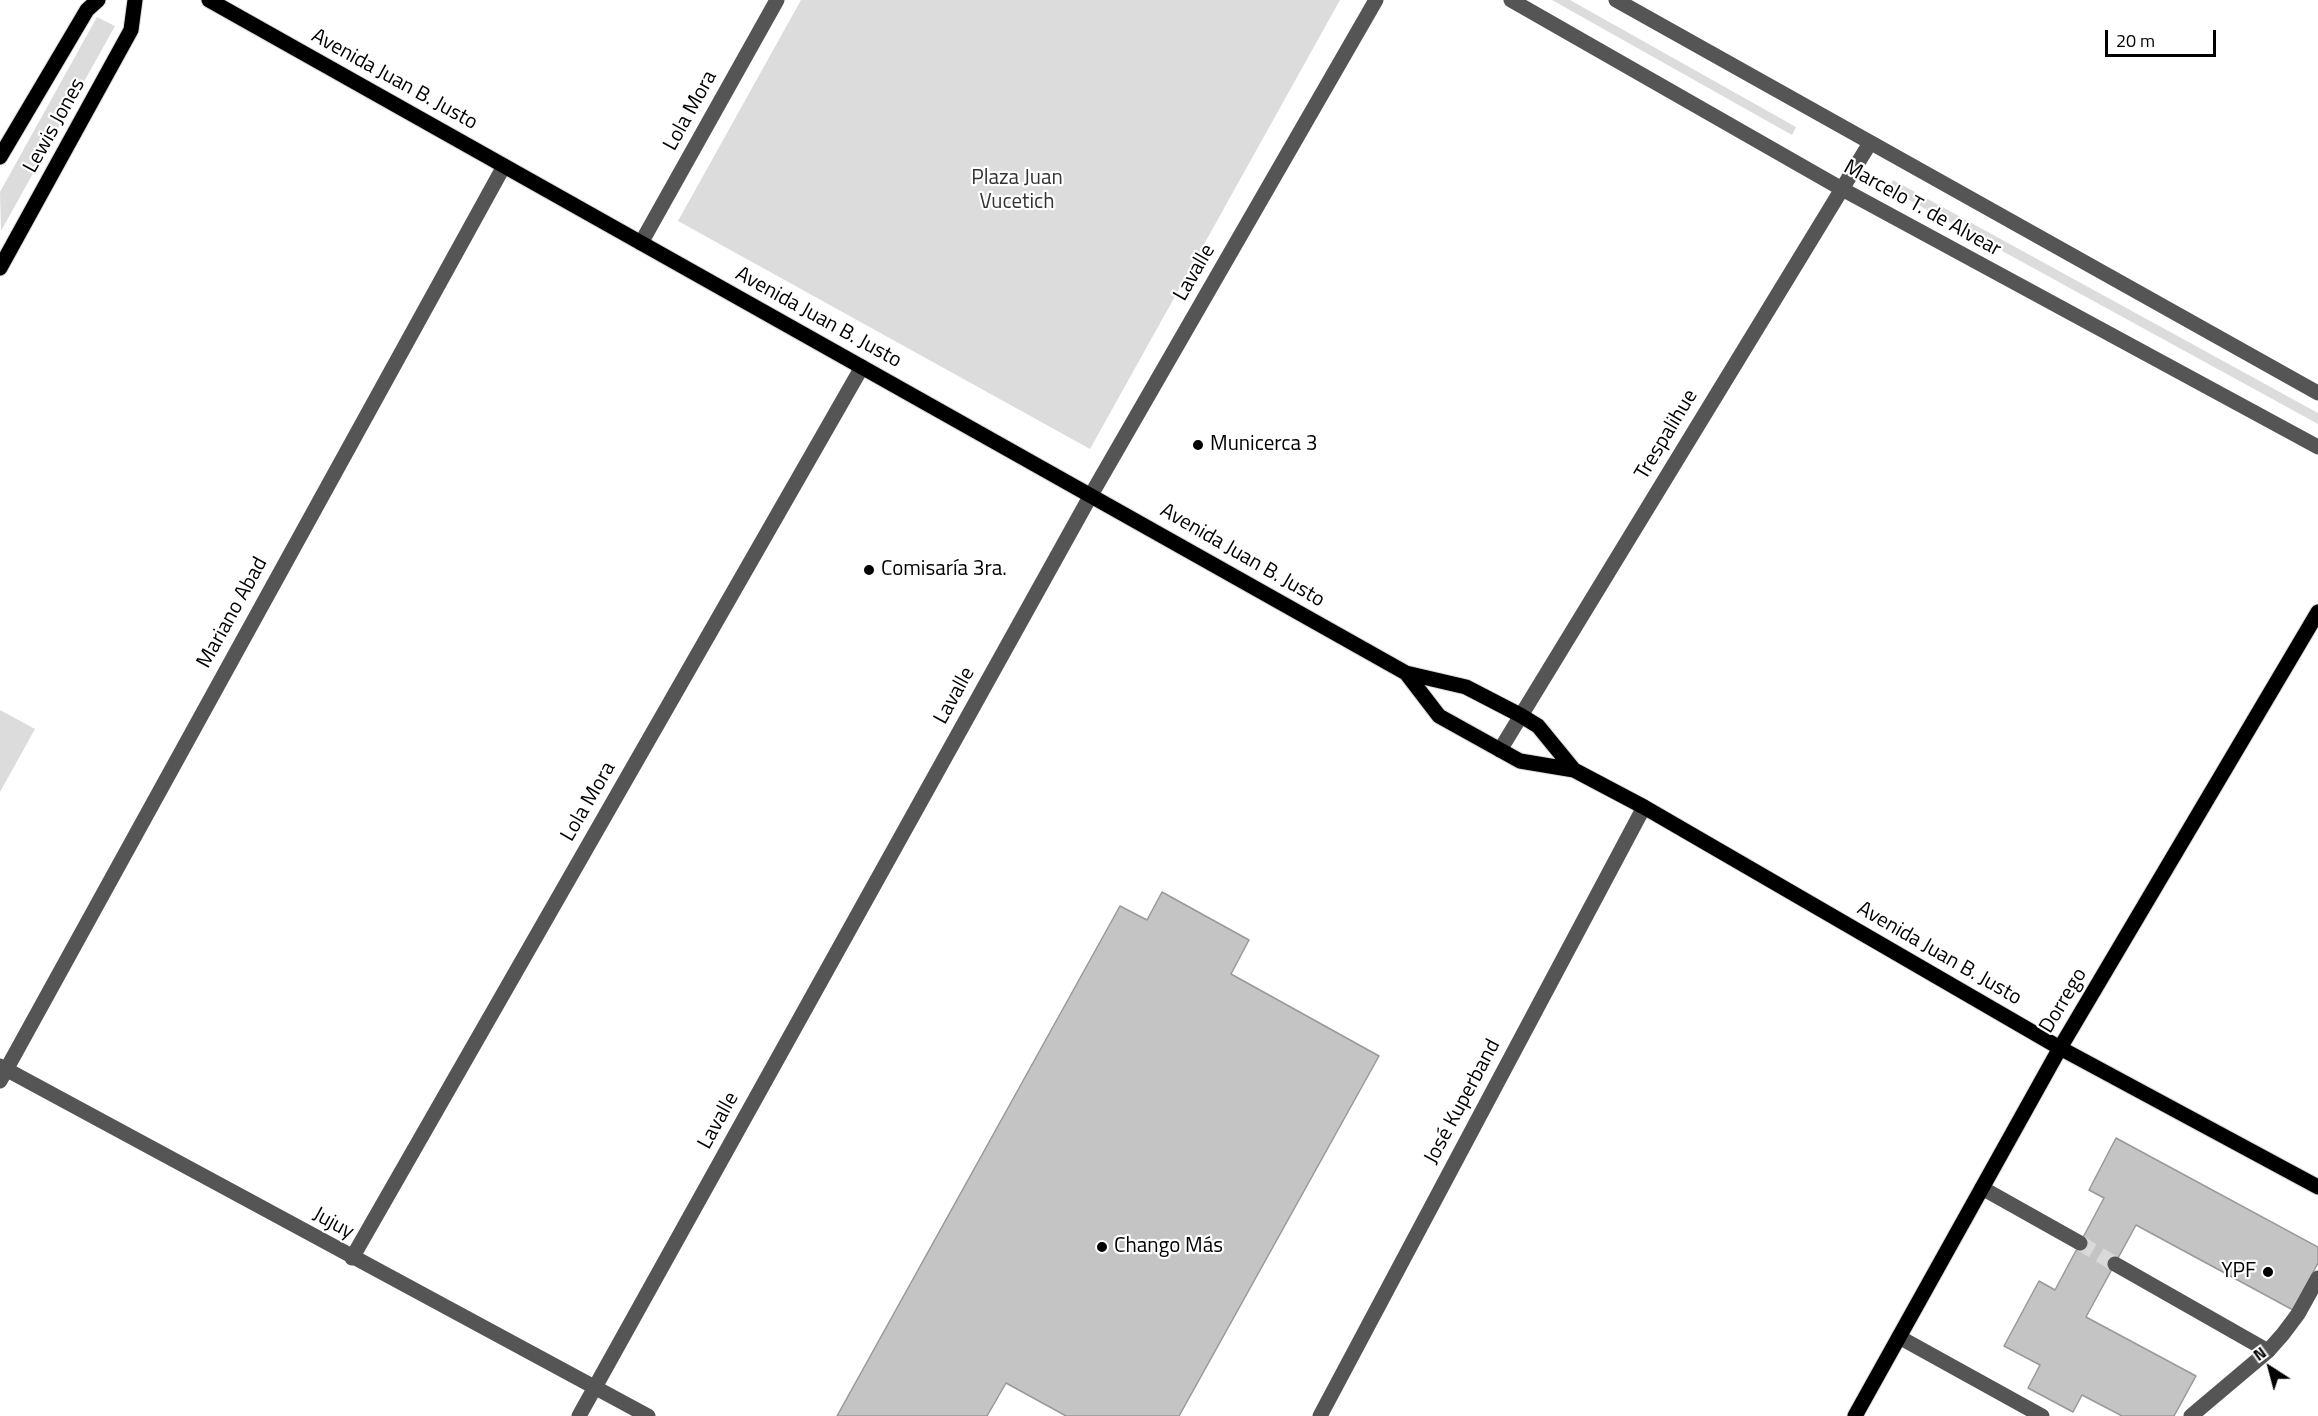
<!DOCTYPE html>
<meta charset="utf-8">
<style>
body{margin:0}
#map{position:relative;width:2318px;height:1416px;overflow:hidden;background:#fff;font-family:"Titillium Web",sans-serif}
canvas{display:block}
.north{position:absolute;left:2240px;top:1338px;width:60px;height:60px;-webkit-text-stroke:4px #fff;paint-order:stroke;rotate:324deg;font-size:16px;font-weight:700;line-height:24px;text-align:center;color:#000}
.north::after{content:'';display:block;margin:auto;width:21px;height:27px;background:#000;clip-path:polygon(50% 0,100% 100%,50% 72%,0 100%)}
.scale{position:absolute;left:2105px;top:30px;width:111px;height:27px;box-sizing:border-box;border:3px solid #000;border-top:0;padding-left:8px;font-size:18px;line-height:21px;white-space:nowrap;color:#000;-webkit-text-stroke:4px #fff;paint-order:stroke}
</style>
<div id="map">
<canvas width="2318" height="1416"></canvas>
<div class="north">N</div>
<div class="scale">20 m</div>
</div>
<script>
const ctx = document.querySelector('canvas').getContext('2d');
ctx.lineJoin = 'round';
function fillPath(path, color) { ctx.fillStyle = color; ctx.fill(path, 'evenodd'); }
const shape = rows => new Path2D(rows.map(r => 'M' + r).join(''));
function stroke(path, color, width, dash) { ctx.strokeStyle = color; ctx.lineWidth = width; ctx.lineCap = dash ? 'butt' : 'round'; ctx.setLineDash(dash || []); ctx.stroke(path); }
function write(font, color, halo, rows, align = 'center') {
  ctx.font = font + ' "Titillium Web",sans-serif'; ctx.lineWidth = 4.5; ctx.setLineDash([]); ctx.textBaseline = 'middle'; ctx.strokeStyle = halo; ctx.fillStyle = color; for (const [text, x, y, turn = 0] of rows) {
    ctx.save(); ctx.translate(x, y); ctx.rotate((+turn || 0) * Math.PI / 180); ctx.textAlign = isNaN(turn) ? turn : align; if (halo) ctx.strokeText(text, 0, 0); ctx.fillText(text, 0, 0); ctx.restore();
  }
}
const green = shape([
 [801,0,1340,0,1090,449,678,221],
 [1552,0,1570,0,1796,127,1792,135],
 [97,17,115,26,1,231,0,192],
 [1893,180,2318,413,2318,424,1889,189],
 [0,710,35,729,0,792]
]);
const building = shape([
 [1162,892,1249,940,1231,974,1379,1056,1179,1416,1066,1416,1006,1383,987,1416,837,1416,1120,906,1147,920,1162,892],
 [2116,1138,2318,1247,2318,1263,2293,1310,2136,1225,2086,1317,2196,1376,2174,1416,2122,1416,2082,1395,2073,1412,2028,1388,2040,1365,2004,1346,2039,1281,2055,1290,2104,1198,2089,1190,2116,1138]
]);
const minorTunnel = shape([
 [2080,1243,2115,1264]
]);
const minor = shape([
 [1511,0,1842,189,2318,447],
 [1616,0,2318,393],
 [641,243,777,0],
 [1500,750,1870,143],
 [0,1066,648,1416],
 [0,1081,504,166],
 [1982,1188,2080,1243],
 [352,1258,862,367],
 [2115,1264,2268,1351],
 [1899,1337,2042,1416],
 [579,1416,1091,495,1376,0],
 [1320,1416,1644,807],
 [2191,1416,2268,1351,2283,1334,2298,1314,2318,1278]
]);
const major = shape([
 [209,0,1406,673,1466,687,1520,715,1538,726,1574,770],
 [0,157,87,10,98,0],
 [0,268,131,30,135,0],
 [1406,673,1439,716,1520,761,1574,770,1644,807,2060,1048,2318,1187],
 [1855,1416,2060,1048,2318,612]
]);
const markers = [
 [1198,445,6,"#000"],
 [869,570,6,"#000"],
 [1102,1247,6,"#000"],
 [2268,1272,6,"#000"]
];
const streetNames = [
 ["Avenida Juan B. Justo",394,80,29],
 ["Lola Mora",691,111,-61],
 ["Lewis Jones",55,126,-61],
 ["Marcelo T. de Alvear",1922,209,29],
 ["Lavalle",1195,273,-60],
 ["Avenida Juan B. Justo",818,318,29],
 ["Trespalihue",1667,435,-59],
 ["Avenida Juan B. Justo",1242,556,30],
 ["Mariano Abad",233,613,-61],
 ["Lavalle",955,696,-61],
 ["Lola Mora",589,802,-60],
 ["Avenida Juan B. Justo",1939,954,30],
 ["Dorrego",2064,1001,-59],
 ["José Kuperband",1463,1102,-62],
 ["Lavalle",719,1121,-61],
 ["Jujuy",333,1224,29]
];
const parkNames = [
 ["Plaza Juan",1017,179],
 ["Vucetich",1017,203]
];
const poiNames = [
 ["Municerca 3",1210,445],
 ["Comisaría 3ra.",881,570],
 ["Chango Más",1114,1247],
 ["YPF",2256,1272,"right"]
];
fillPath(green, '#dcdcdc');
fillPath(building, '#c4c4c4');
stroke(building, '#999', 1.5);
stroke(minorTunnel, '#d9d9d9', 15, [15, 8]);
stroke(major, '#dbdbdb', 17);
stroke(minor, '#555', 15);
stroke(major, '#000', 15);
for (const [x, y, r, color] of markers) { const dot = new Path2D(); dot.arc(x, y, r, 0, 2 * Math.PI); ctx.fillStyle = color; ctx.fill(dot); stroke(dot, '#fff', 2); }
write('21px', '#000', '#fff', streetNames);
write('21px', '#333', '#fff', parkNames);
write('21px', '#000', '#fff', poiNames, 'left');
</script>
